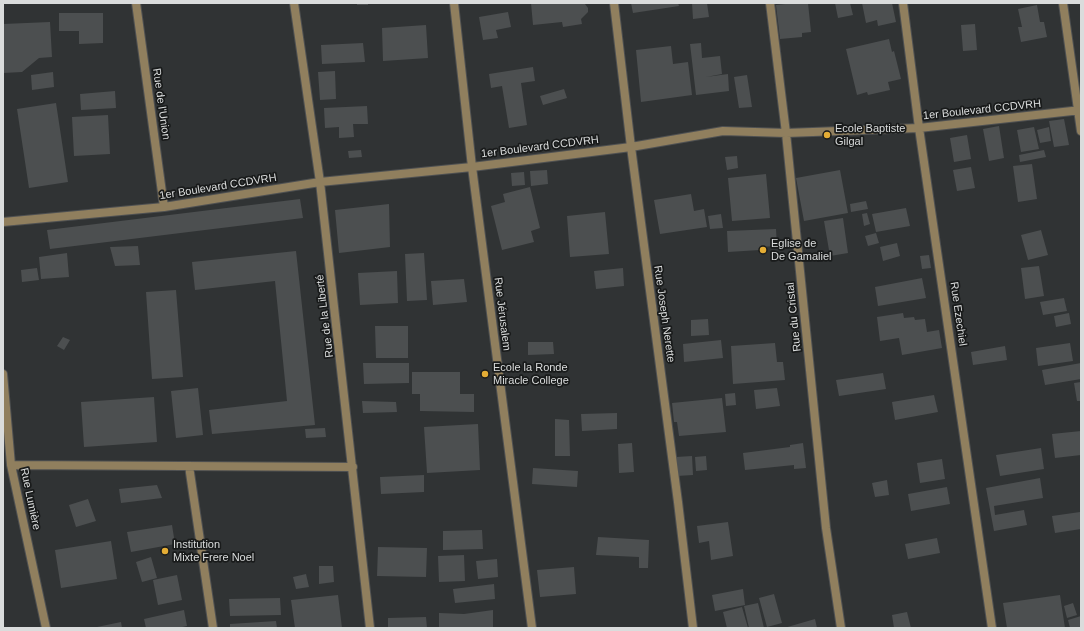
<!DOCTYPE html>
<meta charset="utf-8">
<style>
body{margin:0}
#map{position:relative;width:1084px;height:631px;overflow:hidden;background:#303334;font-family:Helvetica,sans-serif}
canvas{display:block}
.frame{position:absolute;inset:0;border:4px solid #dadcdc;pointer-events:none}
</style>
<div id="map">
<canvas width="1084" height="631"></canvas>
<div class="frame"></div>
</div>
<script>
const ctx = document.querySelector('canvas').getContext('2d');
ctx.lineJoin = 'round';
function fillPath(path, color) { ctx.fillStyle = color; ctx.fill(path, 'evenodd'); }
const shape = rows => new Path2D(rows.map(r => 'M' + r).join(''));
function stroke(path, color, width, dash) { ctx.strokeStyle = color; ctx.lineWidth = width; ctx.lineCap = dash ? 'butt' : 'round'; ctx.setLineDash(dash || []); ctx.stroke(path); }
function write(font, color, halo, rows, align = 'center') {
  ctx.font = font + ' Helvetica,sans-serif'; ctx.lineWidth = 3.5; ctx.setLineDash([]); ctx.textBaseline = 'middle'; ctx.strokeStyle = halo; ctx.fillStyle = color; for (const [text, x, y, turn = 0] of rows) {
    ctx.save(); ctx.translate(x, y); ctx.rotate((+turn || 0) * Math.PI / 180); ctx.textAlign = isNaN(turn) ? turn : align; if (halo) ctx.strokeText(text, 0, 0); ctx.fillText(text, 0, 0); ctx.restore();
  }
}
const building = shape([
 [357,3,368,3,368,5,357,5],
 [531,3,580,3,585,4,588,8,588,12,581,19,582,24,563,27,562,22,533,25],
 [631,3,678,3,679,6,633,13],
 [692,3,707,3,709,17,693,19],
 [794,3,808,3,811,32,802,33,802,37,780,39,776,5],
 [835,3,850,3,853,15,838,18],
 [862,3,892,3,896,22,878,26,877,20,866,23],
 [1037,5,1040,22,1044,22,1047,37,1021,42,1018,27,1022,27,1018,9],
 [508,12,511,27,496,30,498,38,483,40,479,17],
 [59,13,103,13,103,43,79,44,79,31,59,31],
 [50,22,52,57,39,58,22,72,3,73,3,24],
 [975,24,977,50,963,51,961,25],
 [426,25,428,58,383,61,382,28],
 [889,39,892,52,894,51,901,79,888,82,890,90,868,95,867,92,857,95,846,49],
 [363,43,365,62,322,64,321,45],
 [701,43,702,58,720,56,722,74,706,77,728,74,729,91,696,95,690,44],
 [671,46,673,64,688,62,692,95,641,102,636,50],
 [533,67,535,81,521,83,527,125,509,128,502,86,491,88,489,74],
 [335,71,336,99,320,100,318,72],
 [53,72,54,87,32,90,31,75],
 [747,75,752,107,739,108,734,77],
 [564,89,567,98,543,105,540,96],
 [115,91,116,108,81,110,80,94],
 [56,103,68,182,29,188,17,109],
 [367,106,368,124,353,124,354,137,339,138,339,127,325,128,324,108],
 [108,115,110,154,74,156,72,117],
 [1064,119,1069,145,1054,147,1049,121],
 [999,126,1004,158,989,161,983,129],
 [1034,127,1039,149,1021,152,1017,130],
 [1049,127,1051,141,1040,143,1037,130],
 [967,135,971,159,954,162,950,138],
 [361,150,362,157,349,158,348,151],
 [1044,150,1046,157,1020,162,1019,155],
 [737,156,738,168,727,170,725,157],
 [1032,164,1037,199,1018,202,1013,166],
 [971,167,975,188,957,191,953,170],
 [547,170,548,184,531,186,530,171],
 [840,170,848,213,804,221,796,178],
 [524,172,525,185,512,186,511,173],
 [766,174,770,218,732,221,728,178],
 [530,187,540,228,531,231,534,242,502,250,491,206,505,202,503,194],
 [691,194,694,211,704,209,707,227,660,234,654,200],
 [300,199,303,218,50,249,47,230],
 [866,201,868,209,851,212,850,204],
 [389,204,390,247,339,253,335,210],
 [906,208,910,226,876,232,872,214],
 [605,212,609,254,570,257,567,216],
 [867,213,870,224,864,226,862,214],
 [721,214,723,228,710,229,708,216],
 [843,218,848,253,830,256,824,221],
 [776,229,777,246,759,247,760,250,728,252,727,231],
 [1041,230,1048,255,1028,260,1021,235],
 [876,233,879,243,868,246,865,236],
 [897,243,900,256,883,261,880,247],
 [138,246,140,265,115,266,110,247],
 [296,251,315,425,212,434,209,410,287,401,275,281,195,290,192,262],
 [67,253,69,277,41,279,39,257],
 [424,253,427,300,407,301,405,254],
 [929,255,931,268,922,269,920,256],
 [1039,266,1044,296,1025,299,1021,268],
 [37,268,39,280,22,282,21,270],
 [623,268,624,286,596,289,594,271],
 [397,271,398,303,360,305,358,273],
 [922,278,926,298,878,306,875,287],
 [464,279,467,302,433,305,431,281],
 [176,290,183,377,152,379,146,292],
 [1064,298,1067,311,1043,315,1040,302],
 [903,313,904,318,914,317,915,320,925,319,927,332,939,330,942,348,902,355,899,338,880,341,877,317],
 [1069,313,1071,324,1056,327,1054,316],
 [708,319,709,335,691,336,691,320],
 [375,326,408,326,408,358,376,358],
 [63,337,70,340,64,350,57,346],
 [721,340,723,358,684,362,683,344],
 [528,342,553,342,554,354,528,355],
 [775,343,777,362,783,362,785,380,733,384,731,346],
 [1070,343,1073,361,1038,366,1036,348],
 [1005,346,1007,360,973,365,971,352],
 [363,363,409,363,409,383,364,384],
 [1081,363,1081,379,1045,385,1042,370],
 [412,372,460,372,460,394,474,394,474,412,420,411,420,394,412,394],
 [883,373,886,389,839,396,836,380],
 [1081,382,1081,401,1077,401,1074,383],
 [198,388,203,435,176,438,171,391],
 [777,388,780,406,756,409,754,390],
 [735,393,736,405,726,406,725,394],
 [934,395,938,412,895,420,892,402],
 [154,397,157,442,84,447,81,402],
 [722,398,726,432,679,436,677,422,674,422,672,403],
 [362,401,396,402,397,412,363,413],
 [617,413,617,429,582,431,581,414],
 [555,419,569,420,570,456,555,456],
 [478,424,480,470,427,473,424,427],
 [325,428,326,437,306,438,305,429],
 [1081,431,1081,455,1055,458,1052,434],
 [632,443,634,472,619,473,618,444],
 [803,443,806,468,794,469,794,465,745,470,743,453,790,447,790,445],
 [1041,448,1044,469,1000,476,996,455],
 [692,456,693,475,677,476,676,457],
 [706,456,707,470,696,471,695,457],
 [942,459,945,479,920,483,917,463],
 [533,468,578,471,577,487,532,484],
 [424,475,424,492,381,494,380,477],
 [1040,478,1043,498,994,506,995,515,1024,510,1027,525,994,531,986,488],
 [887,480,889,495,875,497,872,483],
 [157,485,162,498,121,503,119,489],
 [947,487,950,504,911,511,908,494],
 [88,499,96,521,76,527,69,505],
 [1080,512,1081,529,1055,533,1052,516],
 [728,522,733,556,711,560,709,541,699,543,697,526],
 [172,525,175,544,131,552,127,532],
 [482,530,483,549,443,550,443,531],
 [598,537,649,540,648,568,639,568,639,557,596,555],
 [937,538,940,553,908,559,905,544],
 [111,541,117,579,61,588,55,550],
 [378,547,427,548,426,577,377,576],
 [464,555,465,581,439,582,438,556],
 [151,557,157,578,142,582,136,562],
 [497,559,498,577,478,579,476,561],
 [319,566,333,566,334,582,319,584],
 [574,567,576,594,540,597,537,570],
 [306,574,309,587,296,589,293,577],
 [177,575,182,600,158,605,153,580],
 [494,584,495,599,455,603,453,589],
 [743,589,745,605,715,611,712,595],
 [774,594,782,623,767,627,759,598],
 [338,595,342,628,295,628,291,600],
 [1060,595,1065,628,1007,628,1003,603],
 [280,598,281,615,230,616,229,599],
 [758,603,764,628,749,628,744,606],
 [1073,603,1077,615,1067,618,1064,606],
 [742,607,748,628,727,628,723,612],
 [184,610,187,626,178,628,146,628,144,619],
 [493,610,493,628,439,628,439,613,464,614],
 [907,612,911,628,894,628,892,615],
 [1081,616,1081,628,1070,628,1068,620],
 [426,617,427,628,388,628,388,618],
 [815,619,817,628,784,628],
 [276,621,277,628,230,628,230,624],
 [121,622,122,628,97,628,97,627]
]);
const street = shape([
 [136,3,164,207],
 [294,3,320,182,370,628],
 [454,3,472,167,532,628],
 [614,3,631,147,678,502,693,628],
 [770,3,786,133,826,528,841,628],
 [903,3,919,128,992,628],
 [1063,3,1081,131],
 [3,222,164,207,320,182,472,167,631,147,723,131,786,133,919,128,1081,110],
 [3,374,11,465,46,628],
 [11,465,353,467],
 [189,466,213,628]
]);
const markers = [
 [827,135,4,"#e4ad35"],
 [763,250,4,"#e4ad35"],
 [485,374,4,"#e4ad35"],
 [165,551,4,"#e4ad35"]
];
const streetNames = [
 ["Rue de l'Union",161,104,82],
 ["1er Boulevard CCDVRH",982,110,-6],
 ["1er Boulevard CCDVRH",540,147,-7],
 ["1er Boulevard CCDVRH",218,187,-9],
 ["Rue Jérusalem",502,314,83],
 ["Rue Joseph Nerette",664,314,82],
 ["Rue Ezechiel",958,314,82],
 ["Rue de la Liberté",325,316,-97],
 ["Rue du Cristal",794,317,-96],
 ["Rue Lumière",30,499,78]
];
const poiNames = [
 ["Ecole Baptiste",835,129],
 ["Gilgal",835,142],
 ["Eglise de",771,244],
 ["De Gamaliel",771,257],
 ["Ecole la Ronde",493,368],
 ["Miracle College",493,381],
 ["Institution",173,545],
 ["Mixte Frere Noel",173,558]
];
fillPath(building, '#4c4f50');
stroke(street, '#4f5152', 10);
stroke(street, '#907f5e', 8);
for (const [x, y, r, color] of markers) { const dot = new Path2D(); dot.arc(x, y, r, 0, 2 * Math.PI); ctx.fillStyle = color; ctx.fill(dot); stroke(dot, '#191b1b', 1.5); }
write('11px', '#dadcdc', '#191b1b', streetNames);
write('11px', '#dadcdc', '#191b1b', poiNames, 'left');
</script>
